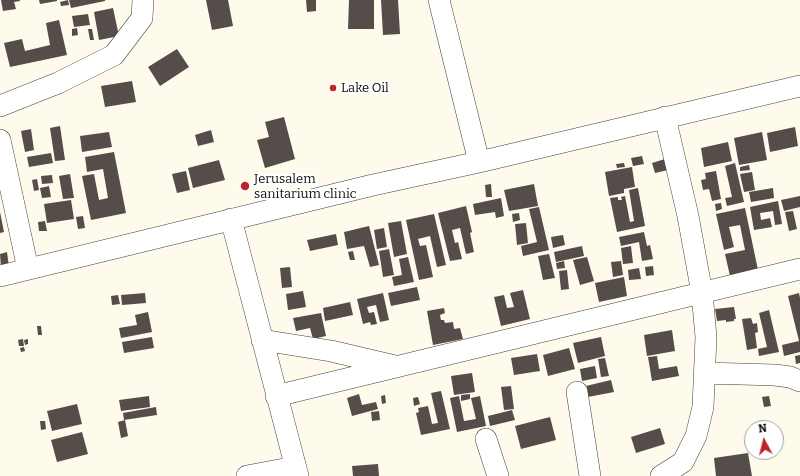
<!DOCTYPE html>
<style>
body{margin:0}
#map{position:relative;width:800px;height:476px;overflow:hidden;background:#fffbec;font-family:Bitter,serif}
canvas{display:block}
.north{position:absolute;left:744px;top:420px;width:40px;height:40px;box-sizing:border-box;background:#fff;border:1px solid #9e9e9e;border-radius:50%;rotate:353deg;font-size:11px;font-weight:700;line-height:16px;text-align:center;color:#0c0c0c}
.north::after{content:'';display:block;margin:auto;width:14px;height:18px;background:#be232b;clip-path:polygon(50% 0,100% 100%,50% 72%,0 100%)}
</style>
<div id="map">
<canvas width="800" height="476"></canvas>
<div class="north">N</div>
</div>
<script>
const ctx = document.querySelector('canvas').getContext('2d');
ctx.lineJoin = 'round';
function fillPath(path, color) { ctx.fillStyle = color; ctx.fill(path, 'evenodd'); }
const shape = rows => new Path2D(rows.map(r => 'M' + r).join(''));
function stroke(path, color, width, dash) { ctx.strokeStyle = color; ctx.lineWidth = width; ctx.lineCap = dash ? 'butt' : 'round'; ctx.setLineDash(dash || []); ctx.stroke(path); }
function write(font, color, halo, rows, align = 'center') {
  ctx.font = font + ' Bitter,serif'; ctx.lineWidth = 4; ctx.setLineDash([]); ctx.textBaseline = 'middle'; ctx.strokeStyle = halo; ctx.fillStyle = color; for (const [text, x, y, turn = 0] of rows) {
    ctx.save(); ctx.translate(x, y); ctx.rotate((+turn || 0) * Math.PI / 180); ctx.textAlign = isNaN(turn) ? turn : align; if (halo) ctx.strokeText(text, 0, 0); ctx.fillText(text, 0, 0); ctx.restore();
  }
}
const building = shape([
 [1,0,20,0,20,1,14,2,16,9,3,11],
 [39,0,57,0,57,1,40,4],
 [68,0,69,5,61,6,60,2],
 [69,0,105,0,105,1,71,8],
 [206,0,228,0,233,26,212,30],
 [306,0,316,0,316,11,307,12],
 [349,0,374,0,374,29,348,29],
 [381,0,398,0,400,34,383,35],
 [113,8,119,36,99,40,94,12],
 [88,14,90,25,74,27,72,16],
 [59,20,67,55,10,67,4,43,22,39,25,51,50,45,46,23],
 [77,28,78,35,72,36,72,29],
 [88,29,92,29,94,40,90,40],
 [177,49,189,67,160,86,148,67],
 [132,81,136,102,105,107,101,86],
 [284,117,295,159,265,168,257,140,269,137,265,122],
 [60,126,65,160,55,161,50,128],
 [795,127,798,146,770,152,767,133],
 [31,129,34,150,25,152,21,131],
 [211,130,214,142,198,146,195,135],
 [109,132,112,147,82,152,80,136],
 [762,132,767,160,739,165,734,138],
 [728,142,732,161,704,167,701,148],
 [114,152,126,213,91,220,82,176,94,174,99,200,108,198,103,169,87,172,85,157],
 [51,153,53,163,29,167,27,157],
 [642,156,644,164,633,166,631,158],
 [665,159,668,170,655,173,652,163],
 [219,160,225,180,193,188,188,168],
 [624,163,625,167,617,168,616,164],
 [735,163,744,202,727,206,725,198,732,197,725,166],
 [749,165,750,170,740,171,740,167],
 [632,167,635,187,624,189,624,193,609,196,605,172],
 [186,171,190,190,177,193,172,174],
 [716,171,721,199,712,201,709,189,703,190,701,180,706,179,705,173],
 [752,172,755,190,744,192,740,174],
 [70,174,74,198,63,199,59,176],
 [52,175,53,183,42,184,41,176],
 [37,179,39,190,34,191,32,180],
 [491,184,492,197,486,197,485,185],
 [534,184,538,206,509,211,504,190],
 [49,186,51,197,42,198,40,188],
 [638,188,645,226,617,232,610,198,618,197,618,200,622,200,621,197,625,196,630,222,634,221,629,190],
 [773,188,774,198,751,202,749,192],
 [800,196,800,207,784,211,781,200],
 [501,198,504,216,496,218,495,212,475,215,473,204],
 [71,200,74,219,47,223,44,204],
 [778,201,782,224,775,225,773,211,760,213,761,220,770,218,772,227,754,230,750,207],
 [721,203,722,209,716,211,715,204],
 [466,206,472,232,470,233,474,252,466,254,460,228,452,230,455,243,458,242,462,259,450,261,438,213],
 [539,207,549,250,523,256,521,246,537,242,529,209],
 [745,208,758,270,730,276,725,254,745,250,740,225,729,227,734,247,724,250,716,214],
 [793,211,797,229,789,231,785,212],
 [0,212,4,232,0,233],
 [519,213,520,220,513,222,512,214],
 [434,214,446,265,437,267,430,236,418,239,420,246,426,245,433,277,419,280,406,220],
 [83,216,85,228,78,229,76,217],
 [45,221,47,231,39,231,38,222],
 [401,221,407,254,394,257,388,223],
 [526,223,528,243,517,245,515,224],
 [369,226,379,265,370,267,364,246,347,249,344,232],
 [384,228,387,247,377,249,374,230],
 [644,232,647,246,650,245,653,259,642,261,639,242,621,246,619,237],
 [336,234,338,245,310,251,307,240],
 [563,235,565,245,553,248,551,237],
 [582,246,584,256,556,262,554,252],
 [631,246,633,263,623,264,621,248],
 [389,249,394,275,383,277,379,251],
 [353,251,355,260,350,260,348,252],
 [7,252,9,267,1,268,0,254],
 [549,254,555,278,543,280,538,256],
 [408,257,414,282,394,286,392,277,402,275,399,259],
 [587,257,594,281,580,285,573,260],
 [564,261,565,268,557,269,556,263],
 [621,261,623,275,613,277,611,262],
 [653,266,654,275,646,276,645,267],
 [290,267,292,287,282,288,280,268],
 [639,268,641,279,629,280,628,270],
 [567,270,569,289,561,290,559,271],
 [624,277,627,296,599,302,595,283],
 [417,287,420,300,391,306,388,293],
 [523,290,530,319,501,326,494,297,504,295,507,308,514,307,510,293],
 [303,291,306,307,288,310,286,294],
 [145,293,146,303,122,305,121,295],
 [383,293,389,320,380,322,376,305,367,307,369,313,374,312,377,324,371,325,370,322,363,324,357,299],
 [799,293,800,298,800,352,784,356,782,345,799,341,788,296],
 [118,295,120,304,112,305,111,296],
 [350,302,353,315,325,321,323,308],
 [734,307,736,319,734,319,734,321,726,322,726,320,717,321,715,309],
 [444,308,445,313,440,315,441,320,444,320,445,323,453,322,454,329,460,328,463,339,433,345,427,311],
 [769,310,779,352,759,356,758,349,767,347,759,313],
 [148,312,152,332,121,338,119,328,137,325,135,315],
 [321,313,326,336,313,339,310,328,296,331,293,318],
 [751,318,753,324,757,323,758,332,755,333,757,348,747,350,742,319],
 [37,326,41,326,42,335,38,335],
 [672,330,675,351,647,356,644,335],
 [152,337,154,348,124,353,122,342],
 [601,337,605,356,578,363,573,343],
 [23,339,24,346,19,346,18,340],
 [28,339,28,344,25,345,24,340],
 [24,347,25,351,21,352,20,348],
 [569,348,575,369,548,376,543,355],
 [537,354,540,371,514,375,511,358],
 [800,355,800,363,796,364,795,356],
 [657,356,659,369,677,366,679,376,652,381,648,357],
 [605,358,609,376,601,377,598,359],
 [595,366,597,378,582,381,580,369],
 [472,373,475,392,454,395,451,376],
 [611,380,614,392,588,397,586,386],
 [511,386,514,409,504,410,501,387],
 [441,391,450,429,421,435,416,413,419,412,418,408,428,406,432,424,438,423,431,393],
 [359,394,362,405,376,402,378,409,352,416,347,398],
 [470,394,470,399,461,401,461,395],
 [385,395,386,403,382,404,381,396],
 [149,396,150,407,121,411,119,400],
 [459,396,464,421,476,419,471,398,480,396,486,426,457,432,450,398],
 [769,396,771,406,764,407,762,397],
 [418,397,420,404,414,406,413,398],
 [77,404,82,424,52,431,47,411],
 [156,407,157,415,124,420,123,413],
 [512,410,515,420,490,426,488,416],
 [379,411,380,420,372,421,371,412],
 [550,417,556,440,521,449,515,426],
 [125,420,128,436,121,438,118,422],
 [40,421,45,421,46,429,41,430],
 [660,428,665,444,636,453,631,437],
 [82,432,88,454,57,462,51,440],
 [748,453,752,476,716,476,714,458],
 [378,464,379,476,353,476,352,466]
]);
const minor = shape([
 [439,0,479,162],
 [0,106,58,83,114,55,142,18,143,0],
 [0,140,28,269],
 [231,219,298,476],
 [0,276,373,185,479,162,800,86],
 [262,340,331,351,395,366],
 [705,373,775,375,790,377,800,381],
 [577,392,590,476],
 [276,396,800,269],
 [486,439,498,476],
 [247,476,295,467],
 [661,476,683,462,696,436,703,407,706,337,702,293,688,216,665,117]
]);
const markers = [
 [333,88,4,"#be232b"],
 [245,186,5,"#be232b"]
];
const poiNames = [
 ["Lake Oil",341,88],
 ["Jerusalem",254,179],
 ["sanitarium clinic",254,194]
];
fillPath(building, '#554d49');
stroke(minor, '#3f3f3f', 22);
stroke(minor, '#fff', 21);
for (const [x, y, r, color] of markers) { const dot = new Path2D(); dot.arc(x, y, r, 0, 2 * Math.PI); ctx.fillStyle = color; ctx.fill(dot); stroke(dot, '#fff', 1.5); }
write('13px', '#0c0c0c', '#fff', poiNames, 'left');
</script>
